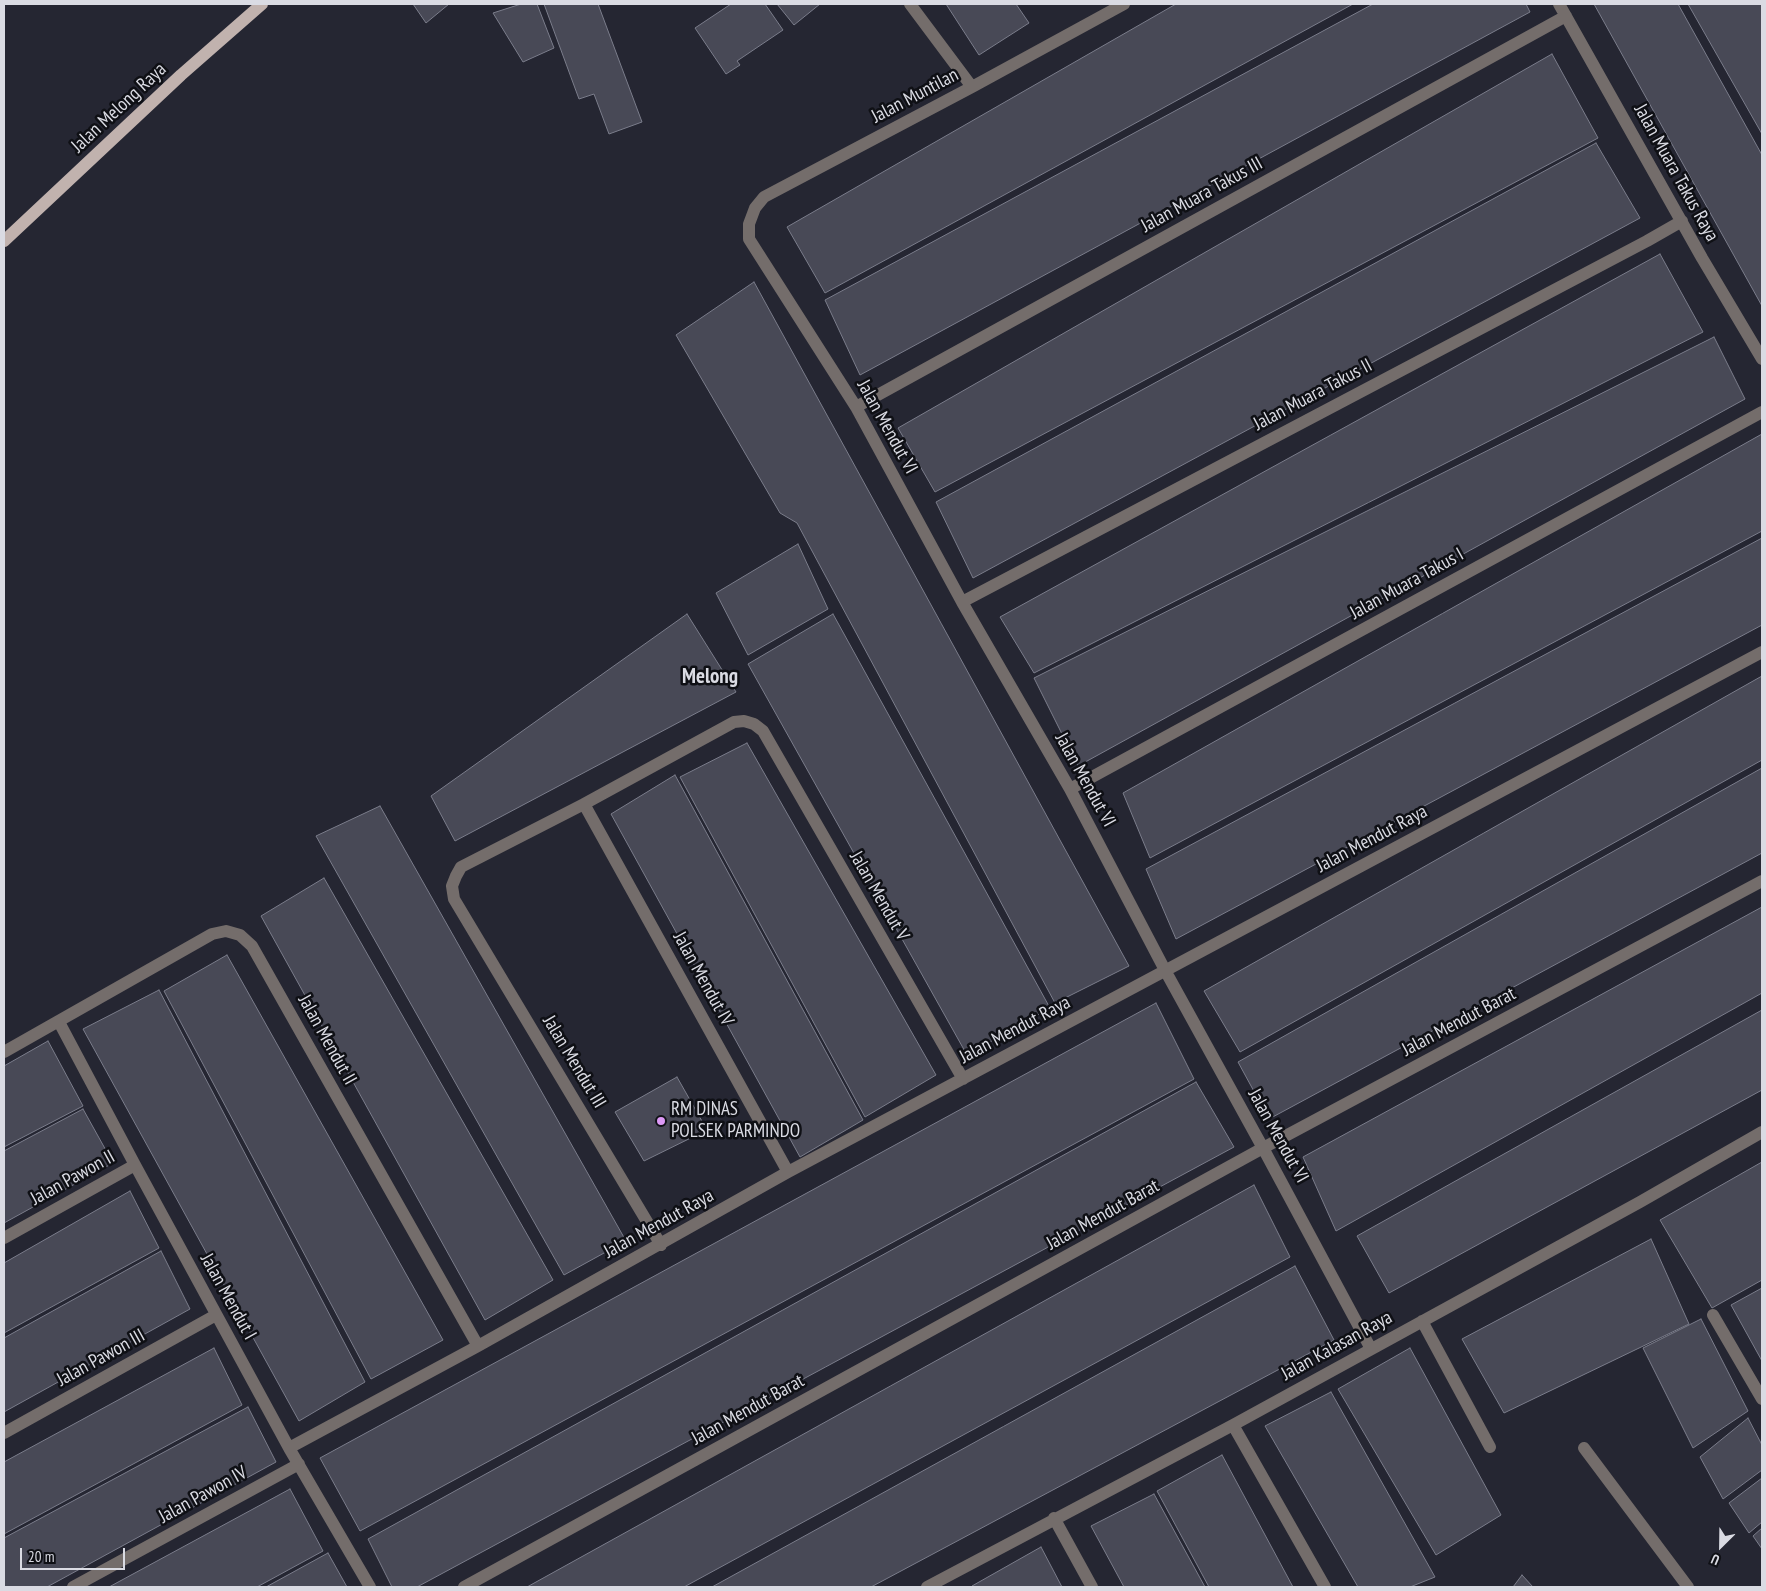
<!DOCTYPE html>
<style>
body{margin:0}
#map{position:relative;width:1766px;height:1591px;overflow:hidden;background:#252632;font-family:"PT Sans Narrow",sans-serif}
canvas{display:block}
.frame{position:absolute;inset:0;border:5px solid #dadbe3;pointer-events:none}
.north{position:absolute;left:1696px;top:1521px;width:50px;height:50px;-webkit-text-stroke:4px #0f1015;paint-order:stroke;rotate:203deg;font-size:14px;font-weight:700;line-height:20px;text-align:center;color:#dadbe3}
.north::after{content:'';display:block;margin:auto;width:18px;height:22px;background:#dadbe3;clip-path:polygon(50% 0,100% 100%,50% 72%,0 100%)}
.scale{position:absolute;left:20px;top:1548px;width:105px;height:22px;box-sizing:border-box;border:2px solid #dadbe3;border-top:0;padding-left:6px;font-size:15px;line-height:18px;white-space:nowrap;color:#dadbe3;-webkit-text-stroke:4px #0f1015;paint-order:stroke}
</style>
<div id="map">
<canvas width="1766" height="1591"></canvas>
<div class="frame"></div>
<div class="north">U</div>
<div class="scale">20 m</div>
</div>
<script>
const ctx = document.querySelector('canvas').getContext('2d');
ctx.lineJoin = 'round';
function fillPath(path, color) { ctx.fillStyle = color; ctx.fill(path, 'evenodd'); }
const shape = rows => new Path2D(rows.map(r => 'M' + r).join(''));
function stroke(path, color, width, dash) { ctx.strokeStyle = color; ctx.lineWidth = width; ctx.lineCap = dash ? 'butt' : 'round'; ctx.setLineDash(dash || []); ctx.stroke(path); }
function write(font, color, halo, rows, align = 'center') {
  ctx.font = font + ' "PT Sans Narrow",sans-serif'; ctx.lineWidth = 5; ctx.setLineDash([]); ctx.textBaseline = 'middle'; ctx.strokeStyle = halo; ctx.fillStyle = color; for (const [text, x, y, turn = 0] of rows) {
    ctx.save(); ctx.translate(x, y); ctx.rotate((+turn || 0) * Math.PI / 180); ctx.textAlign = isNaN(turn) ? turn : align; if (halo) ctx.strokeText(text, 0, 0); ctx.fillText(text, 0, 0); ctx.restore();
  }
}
const building = shape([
 [413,4,449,4,426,23,413,4],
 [521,4,537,4,554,48,523,62,493,13,521,4],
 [544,4,598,4,642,122,609,134,594,94,579,99,544,4],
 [731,4,765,4,783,30,737,61,740,65,726,74,695,28,731,4],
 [777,4,820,4,794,25,777,4],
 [946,4,1016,4,1029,23,979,55,946,4],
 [1176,4,1353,4,825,293,787,227,1176,4],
 [1373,4,1526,4,1530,12,860,375,825,300,1373,4],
 [1594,4,1678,4,1762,155,1762,306,1594,4],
 [1688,4,1762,4,1762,134,1688,4],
 [1552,54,1598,138,935,492,898,428,1552,54],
 [1596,143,1640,218,973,578,936,502,1596,143],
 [1660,254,1703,332,1034,673,1000,617,1660,254],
 [754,282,1129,966,1055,1003,797,523,780,513,676,335,754,282],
 [1714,337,1745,399,1078,766,1034,678,1714,337],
 [1762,434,1762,531,1150,858,1123,793,1762,434],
 [1762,538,1762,625,1176,939,1146,869,1762,538],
 [798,544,828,609,748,655,716,593,798,544],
 [687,614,736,692,455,841,431,796,687,614],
 [833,614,1050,1008,967,1055,748,664,833,614],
 [1762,676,1762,760,1240,1052,1204,991,1762,676],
 [747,743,936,1075,865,1117,680,777,747,743],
 [1762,768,1762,853,1269,1119,1238,1062,1762,768],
 [675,775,863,1120,800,1157,611,814,675,775],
 [380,806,626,1241,564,1275,316,836,380,806],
 [324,878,553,1280,485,1320,261,916,324,878],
 [1762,907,1762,993,1336,1231,1303,1157,1762,907],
 [227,955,443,1340,371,1379,164,991,227,955],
 [159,990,365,1382,299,1421,83,1029,159,990],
 [1156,1003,1194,1079,360,1531,320,1458,1156,1003],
 [1762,1010,1762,1090,1389,1293,1357,1236,1762,1010],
 [48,1041,83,1106,4,1147,4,1066,48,1041],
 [677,1077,707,1130,644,1161,615,1112,677,1077],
 [1196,1082,1234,1147,417,1587,392,1587,368,1539,1196,1082],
 [83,1109,113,1163,4,1223,4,1151,83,1109],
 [1762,1162,1762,1280,1712,1308,1660,1220,1762,1162],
 [1254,1185,1290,1257,684,1587,527,1587,1254,1185],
 [130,1191,159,1248,4,1333,4,1263,130,1191],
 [1651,1239,1689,1324,1504,1413,1462,1339,1651,1239],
 [161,1251,190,1309,4,1412,4,1338,161,1251],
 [1295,1266,1334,1340,871,1587,712,1587,1295,1266],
 [1762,1288,1762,1361,1731,1305,1762,1288],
 [1701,1319,1748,1411,1693,1448,1643,1348,1701,1319],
 [214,1348,242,1405,4,1534,4,1462,214,1348],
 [1410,1348,1501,1515,1436,1555,1338,1389,1410,1348],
 [1331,1392,1435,1577,1410,1587,1358,1587,1265,1426,1331,1392],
 [248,1407,276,1462,47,1587,4,1587,4,1538,248,1407],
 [1748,1418,1762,1445,1762,1470,1723,1499,1700,1457,1748,1418],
 [1222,1455,1293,1587,1209,1587,1157,1491,1222,1455],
 [1762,1478,1762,1522,1749,1533,1729,1503,1762,1478],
 [290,1489,323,1551,257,1587,109,1587,290,1489],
 [1154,1494,1205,1587,1124,1587,1091,1526,1154,1494],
 [1762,1528,1762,1549,1753,1536,1762,1528],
 [1041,1547,1062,1587,972,1587,972,1586,1041,1547],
 [328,1553,347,1587,266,1587,328,1553],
 [1522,1575,1533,1587,1513,1587,1522,1575]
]);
const minor = shape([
 [910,4,972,87],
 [1124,4,972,87,764,197,755,208,749,224,749,239,856,407,962,602,1070,789,1166,972,1263,1148,1371,1349],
 [1559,4,1702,258,1762,359],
 [856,407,1566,16],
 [962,602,1647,241,1682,221],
 [1070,789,1762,412],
 [584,804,788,1172],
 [59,1022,135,1165,289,1448,370,1587],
 [4,1052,212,934,226,931,240,935,252,946,478,1346],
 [4,1238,135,1165],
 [661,1245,454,899,452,886,456,876,461,867,584,804,734,722,744,721,754,724,763,731,963,1079],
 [1713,1315,1762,1399],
 [1422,1321,1490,1447],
 [1233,1425,1325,1587],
 [4,1433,216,1315],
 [289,1448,478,1346,788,1172,1762,652],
 [1584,1448,1688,1587],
 [1054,1518,1092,1587],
 [73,1587,299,1464],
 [464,1587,1263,1148,1762,881],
 [927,1587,1233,1425,1640,1202,1762,1132]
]);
const major = shape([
 [4,241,181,75,262,4]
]);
const markers = [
 [661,1121,5,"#dc99f5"]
];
const streetNames = [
 ["Jalan Muntilan",915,96,-28],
 ["Jalan Melong Raya",119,108,-43],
 ["Jalan Muara Takus Raya",1676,173,61],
 ["Jalan Muara Takus III",1202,195,-29],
 ["Jalan Muara Takus II",1313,395,-28],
 ["Jalan Mendut VI",887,427,61],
 ["Jalan Muara Takus I",1407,584,-29],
 ["Jalan Mendut VI",1085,780,61],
 ["Jalan Mendut Raya",1372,839,-28],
 ["Jalan Mendut V",879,896,60],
 ["Jalan Mendut IV",703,979,61],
 ["Jalan Mendut Barat",1459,1022,-28],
 ["Jalan Mendut Raya",1015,1030,-28],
 ["Jalan Mendut II",327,1040,61],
 ["Jalan Mendut III",574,1062,59],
 ["Jalan Mendut VI",1278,1136,61],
 ["Jalan Pawon II",73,1178,-29],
 ["Jalan Mendut Barat",1103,1215,-29],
 ["Jalan Mendut Raya",659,1224,-29],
 ["Jalan Mendut I",228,1297,61],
 ["Jalan Kalasan Raya",1337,1346,-29],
 ["Jalan Pawon III",101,1358,-29],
 ["Jalan Mendut Barat",748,1410,-29],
 ["Jalan Pawon IV",203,1495,-29]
];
const poiNames = [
 ["RM DINAS",671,1110],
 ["POLSEK PARMINDO",671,1132]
];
const quarterNames = [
 ["Melong",710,677]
];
fillPath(building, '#484956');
stroke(building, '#7b7d8b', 1);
stroke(minor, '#746d6b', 12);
stroke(major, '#c1b2ae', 12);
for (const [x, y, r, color] of markers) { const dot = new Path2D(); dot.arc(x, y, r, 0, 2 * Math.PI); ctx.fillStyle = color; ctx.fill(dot); stroke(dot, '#0f1015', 2); }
write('19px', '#dadbe3', '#0f1015', streetNames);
write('19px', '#dadbe3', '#0f1015', poiNames, 'left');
write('bold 21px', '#dadbe3', '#0f1015', quarterNames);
</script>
